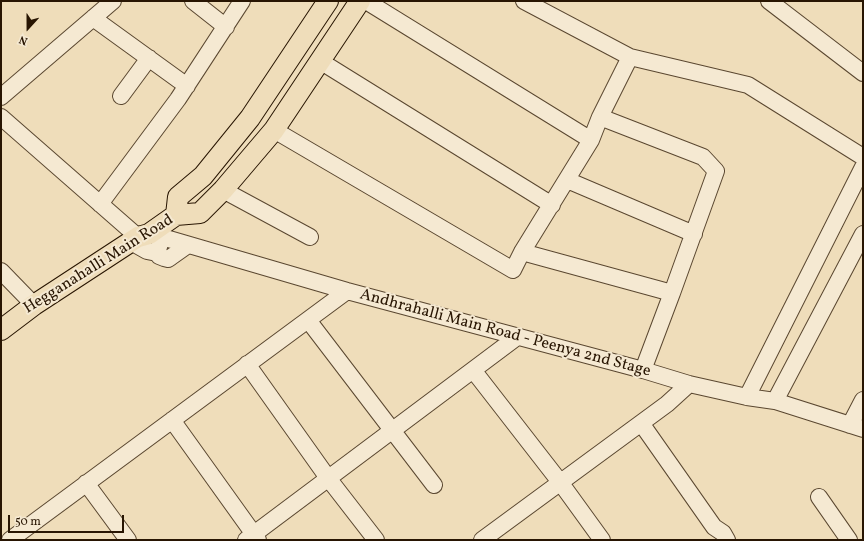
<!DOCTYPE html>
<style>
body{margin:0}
#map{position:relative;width:864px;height:541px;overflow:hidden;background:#efddba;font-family:Vollkorn,serif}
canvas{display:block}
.frame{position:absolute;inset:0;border:2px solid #281502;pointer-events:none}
.north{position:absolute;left:8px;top:8px;width:40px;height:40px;-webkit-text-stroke:3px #f5e9d2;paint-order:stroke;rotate:201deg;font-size:11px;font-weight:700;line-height:16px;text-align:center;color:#281502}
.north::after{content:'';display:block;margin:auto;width:14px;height:18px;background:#281502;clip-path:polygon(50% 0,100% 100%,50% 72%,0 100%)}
.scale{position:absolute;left:8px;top:515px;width:116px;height:18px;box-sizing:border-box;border:2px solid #281502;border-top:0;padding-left:5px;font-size:12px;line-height:14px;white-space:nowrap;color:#281502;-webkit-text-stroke:3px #f5e9d2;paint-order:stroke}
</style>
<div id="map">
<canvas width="864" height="541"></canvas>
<div class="frame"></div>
<div class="north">N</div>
<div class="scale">50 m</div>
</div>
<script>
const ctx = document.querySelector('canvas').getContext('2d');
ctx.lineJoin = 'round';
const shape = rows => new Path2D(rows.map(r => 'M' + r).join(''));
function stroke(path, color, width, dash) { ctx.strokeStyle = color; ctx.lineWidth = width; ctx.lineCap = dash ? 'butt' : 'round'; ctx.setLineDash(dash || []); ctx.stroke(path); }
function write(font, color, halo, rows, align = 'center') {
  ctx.font = font + ' Vollkorn,serif'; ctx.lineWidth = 4; ctx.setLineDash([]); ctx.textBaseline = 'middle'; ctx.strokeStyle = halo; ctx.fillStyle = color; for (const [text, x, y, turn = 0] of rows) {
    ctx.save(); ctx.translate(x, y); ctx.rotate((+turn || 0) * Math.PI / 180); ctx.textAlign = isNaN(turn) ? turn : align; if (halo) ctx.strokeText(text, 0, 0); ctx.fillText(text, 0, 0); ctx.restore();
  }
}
const minor = shape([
 [193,1,226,27],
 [366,1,591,140],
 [524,1,630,57,748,85,863,157],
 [769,1,863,73],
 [93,18,187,86],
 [320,61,552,205],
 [121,96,149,58],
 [1,97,113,1],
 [1,117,138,237],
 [600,117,703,157,716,171,672,293],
 [274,130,513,270,522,252,591,140,600,117,630,57],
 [567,180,694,234],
 [223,190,310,237],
 [100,204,178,99,242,1],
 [149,234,162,237,347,291,643,370,689,384,747,397,775,401,863,429],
 [162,237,157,253,159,256,164,258,168,259,171,257,188,245],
 [131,242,147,251,157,253],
 [522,252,672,293,643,370],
 [1,271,34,305],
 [308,320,434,485],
 [247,364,328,478,376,540],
 [473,370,560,482,602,540],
 [747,397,863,167],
 [775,401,863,234],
 [172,420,258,540],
 [641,423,714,527,723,533,727,540],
 [850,425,863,400],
 [86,483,128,540],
 [819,497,849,540],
 [10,540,347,291],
 [246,540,517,337],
 [482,540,667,404,689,384]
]);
const major = shape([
 [176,215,178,197,203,176,250,118,328,1],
 [1,330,34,305,138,237,149,234,176,215,200,213,223,190,274,130,360,1]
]);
const streetNames = [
 ["Hegganahalli Main Road",99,265,-32],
 ["Andhrahalli Main Road - Peenya 2nd Stage",505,334,15]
];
stroke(minor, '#5a4730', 18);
stroke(major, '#281502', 22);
stroke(minor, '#f5e9d2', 16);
stroke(major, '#efddba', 20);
write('16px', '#281502', '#f5e9d2', streetNames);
</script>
